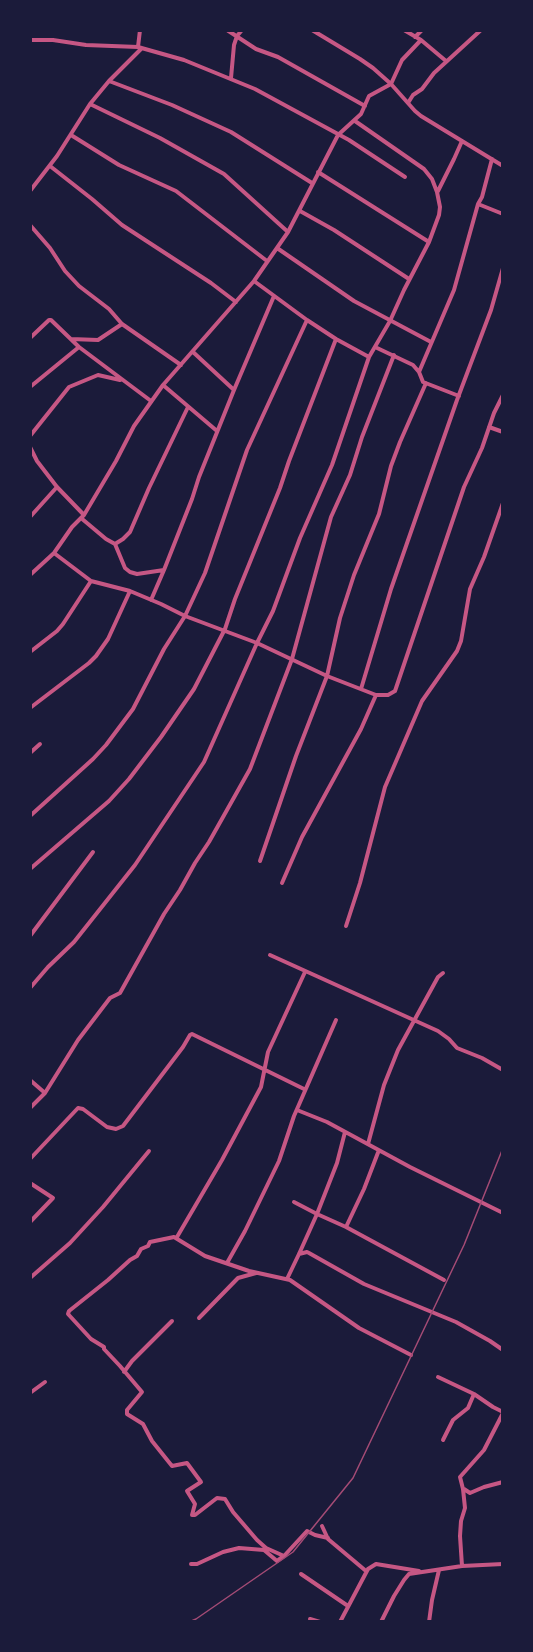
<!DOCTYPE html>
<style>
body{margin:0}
#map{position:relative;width:533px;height:1652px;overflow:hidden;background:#1b1b3a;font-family:Barlow,sans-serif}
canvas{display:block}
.frame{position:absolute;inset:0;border:32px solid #1b1b3a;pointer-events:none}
</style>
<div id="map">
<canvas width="533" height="1652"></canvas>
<div class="frame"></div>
</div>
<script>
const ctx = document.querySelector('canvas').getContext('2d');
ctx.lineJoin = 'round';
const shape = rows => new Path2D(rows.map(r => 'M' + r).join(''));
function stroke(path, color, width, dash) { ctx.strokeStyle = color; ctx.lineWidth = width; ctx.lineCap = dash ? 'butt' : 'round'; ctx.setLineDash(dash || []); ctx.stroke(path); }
const minor = shape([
 [140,30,138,47,184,60,255,89,349,140,405,177],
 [227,30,256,49,278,57,365,106],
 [312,30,360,59,373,68,391,84,415,111,421,116,503,166],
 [404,30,421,40,446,61],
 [415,37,422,30],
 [30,40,53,40,86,45,138,47],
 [231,78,234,45,237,36,242,30],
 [109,81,172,105,231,132,312,183],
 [408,103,413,95,422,89,434,73,481,30],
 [90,104,160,138,224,174,288,232],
 [71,135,119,165,176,191,267,261],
 [50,166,92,199,122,225,211,283,236,302],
 [318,172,429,242],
 [30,191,57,156,90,104,109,81,141,49],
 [438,191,454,159,462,141],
 [478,204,482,197,492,159],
 [300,211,334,230,409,279],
 [30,225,50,248,65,271,79,286,109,309,122,324,181,365],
 [277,248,354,301,431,342],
 [254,281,307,320,336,339,369,357],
 [30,338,49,320,51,320,79,347,151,401],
 [71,339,98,340,122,324],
 [375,347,413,365,419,372,423,382,459,396],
 [193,352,234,390],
 [419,372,454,290,478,204,503,214],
 [163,385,217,431],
 [30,387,79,347],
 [489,427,503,432],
 [30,436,69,387,98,375,120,380],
 [30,447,37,461,57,487,84,515],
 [30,517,57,487],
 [81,518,106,539,115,544,125,568,130,572,137,574,164,570],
 [115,544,123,539,130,532,149,488,188,407],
 [54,553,91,581,130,591,161,604,185,616,257,643,327,676,376,695],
 [30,575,54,553,72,527,84,515,116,461,134,426,163,385,254,281,288,232,338,135,361,114,369,96,391,84,402,60,421,40],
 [151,600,164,570,192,499,199,477,234,390,274,296],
 [30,652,57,631,63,624,91,581],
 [361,689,391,589,457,400,491,310,503,268],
 [30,708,89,663,96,656,108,639,130,591],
 [30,753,40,744],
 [30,816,93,759,106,745,133,709,164,649,185,616,205,573,247,450,307,320],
 [260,861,296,756,327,676,340,618,354,575,379,514,391,466,400,442,426,383],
 [30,869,109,801,129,779,161,737,194,689,225,629,235,599,280,488,289,461,336,339],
 [282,883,302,837,361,729,376,695,388,695,395,691,464,487,482,448,494,413,503,395],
 [346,926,360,883,385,787,422,701,457,651,461,641,470,589,484,557,503,503],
 [30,936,93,852],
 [270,955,438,1031,449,1039,457,1048,482,1058,503,1070],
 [30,988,48,967,74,942,135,865,204,762,257,643,273,611,300,538,332,465,369,357,390,321,404,290,429,242,439,215,440,207,437,192,432,179,424,169,355,121],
 [30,1080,45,1093],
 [30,1108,45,1093,78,1040,110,998,120,993,164,914,180,890,195,863,209,842,250,769,292,659,331,517,350,475,362,437,394,355],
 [297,1110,327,1122,410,1167,503,1213],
 [368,1144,384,1085,398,1050,438,977,443,973],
 [30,1159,78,1108,83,1109,107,1127,116,1129,123,1126,183,1047,190,1035,192,1034,304,1089],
 [503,1167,503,1168],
 [30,1183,53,1198,30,1222],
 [294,1202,317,1214,346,1227,444,1280],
 [346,1227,364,1189,379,1150],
 [177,1237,222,1160,261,1087,268,1052,305,972],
 [299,1254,307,1252,309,1253,364,1284,456,1322,490,1341,503,1350],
 [227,1263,245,1231,279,1161,294,1116,336,1020],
 [30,1278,70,1243,103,1207,149,1151],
 [287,1279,299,1254,317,1214,337,1163,345,1132],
 [199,1318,238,1278,256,1273],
 [124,1372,132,1361,172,1321],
 [438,1377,474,1394,493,1407,503,1412],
 [30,1393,45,1382],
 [443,1440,453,1420,468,1408,474,1394],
 [464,1489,470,1493,484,1487,503,1482],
 [322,1526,328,1539,366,1571],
 [284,1556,266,1548,257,1540,233,1512,225,1499,217,1498,195,1515,192,1515,195,1504,187,1491,201,1482,187,1463,172,1466,152,1441,143,1424,127,1414,127,1410,142,1392,120,1366,104,1349,104,1347,91,1339,68,1314,69,1311,108,1280,130,1260,137,1256,141,1249,148,1246,150,1242,174,1237,205,1256,249,1271,290,1280,359,1328,411,1355],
 [191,1564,197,1564,223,1552,239,1548,264,1550,277,1561,284,1556,307,1531,315,1535,328,1538],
 [462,1566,460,1536,461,1521,465,1508,463,1489,460,1477,484,1450,503,1413],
 [301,1574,348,1606],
 [310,1619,320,1622],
 [340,1622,368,1569,376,1564,419,1571],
 [381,1622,394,1596,404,1580,409,1574,462,1566,503,1564],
 [429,1622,432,1600,439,1570]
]);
const rail = shape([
 [189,1622,196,1619,293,1552,353,1478,464,1245,503,1148]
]);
stroke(minor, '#c65784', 4);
stroke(rail, '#a44b75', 1.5);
</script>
